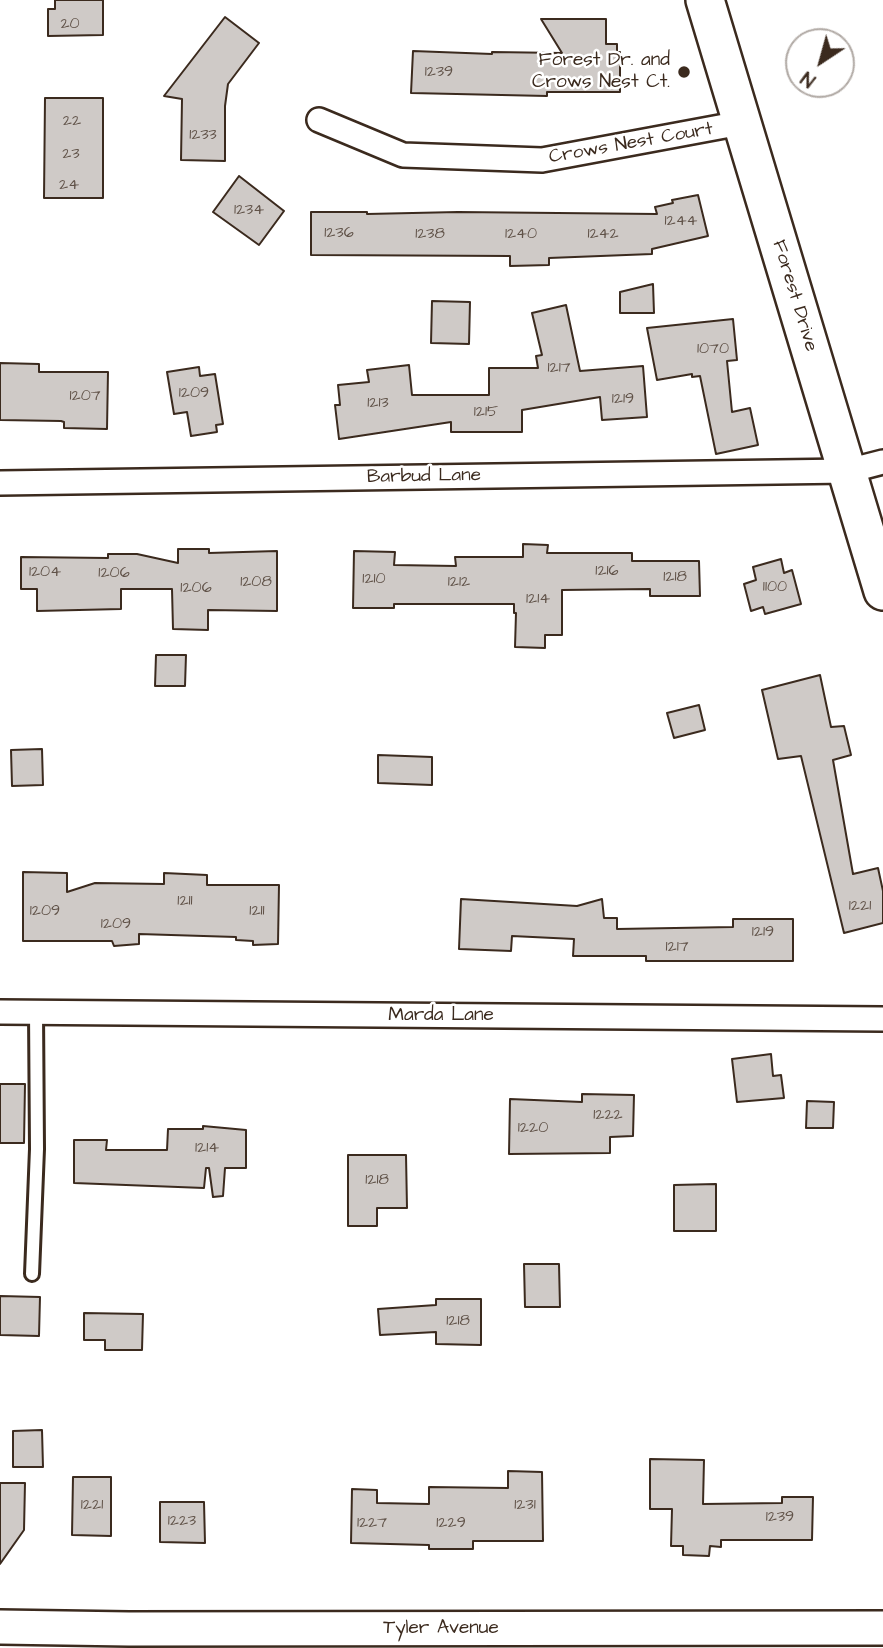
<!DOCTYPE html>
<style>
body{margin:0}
#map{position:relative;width:883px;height:1648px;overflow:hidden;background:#fff;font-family:"Architects Daughter",sans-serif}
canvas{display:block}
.north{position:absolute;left:785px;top:28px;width:70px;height:70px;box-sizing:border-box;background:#fff;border:2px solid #b1aaa5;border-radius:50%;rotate:216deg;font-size:19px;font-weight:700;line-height:28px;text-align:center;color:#3b2a1e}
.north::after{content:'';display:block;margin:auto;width:24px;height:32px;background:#3b2a1e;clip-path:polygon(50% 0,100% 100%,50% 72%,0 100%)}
</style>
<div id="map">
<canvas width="883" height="1648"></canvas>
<div class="north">N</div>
</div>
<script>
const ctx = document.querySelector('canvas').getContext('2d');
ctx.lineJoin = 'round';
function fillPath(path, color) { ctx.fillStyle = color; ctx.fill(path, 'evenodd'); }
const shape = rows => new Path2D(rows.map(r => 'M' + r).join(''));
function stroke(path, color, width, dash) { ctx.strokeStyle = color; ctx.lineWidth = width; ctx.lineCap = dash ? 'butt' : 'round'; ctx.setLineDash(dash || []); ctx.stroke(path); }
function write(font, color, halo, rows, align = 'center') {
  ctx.font = font + ' "Architects Daughter",sans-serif'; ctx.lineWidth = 5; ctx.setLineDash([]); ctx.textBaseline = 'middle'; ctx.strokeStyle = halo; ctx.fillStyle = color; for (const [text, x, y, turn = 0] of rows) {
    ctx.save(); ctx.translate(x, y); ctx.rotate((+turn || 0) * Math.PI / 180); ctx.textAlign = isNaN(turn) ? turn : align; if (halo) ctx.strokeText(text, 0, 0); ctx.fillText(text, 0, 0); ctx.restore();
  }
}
const building = shape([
 [55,0,103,0,103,35,48,36,48,9,55,9,55,0],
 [225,17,259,43,228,84,225,106,225,161,181,160,182,99,164,96,225,17],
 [541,19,606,19,606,44,617,44,617,52,620,52,620,92,547,92,547,96,411,93,413,51,492,54,492,52,562,53,541,19],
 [45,98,103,98,103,198,44,198,45,98],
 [239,176,284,211,259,245,213,212,239,176],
 [698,195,708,236,652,249,652,254,549,258,549,265,510,266,510,256,311,255,311,212,367,212,367,214,458,212,657,214,655,207,673,203,672,200,698,195],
 [653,284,654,313,620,313,620,292,653,284],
 [432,301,470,302,469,344,431,343,432,301],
 [566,305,580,371,643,366,647,417,602,420,600,397,522,410,522,432,451,432,451,422,339,439,335,405,340,405,338,385,369,382,367,370,409,365,412,395,489,395,489,368,538,368,536,356,542,355,532,313,566,305],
 [733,319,737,360,727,361,732,412,750,408,758,445,716,454,700,376,692,377,692,374,657,380,647,328,733,319],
 [0,363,39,364,39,372,108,372,107,429,64,428,64,422,61,421,0,420,0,363],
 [199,367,200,376,215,374,223,424,216,425,217,432,191,436,187,412,174,414,167,372,199,367],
 [523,544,548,545,547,553,632,553,632,561,699,561,700,596,650,596,650,589,562,590,562,635,545,635,545,648,515,647,516,613,514,613,514,604,394,604,394,608,353,608,354,551,395,552,394,565,456,566,455,557,523,557,523,544],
 [178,549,209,549,209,553,277,551,277,611,208,610,208,630,173,629,172,589,121,589,121,609,37,611,37,589,21,589,21,557,108,558,108,554,137,554,178,563,178,549],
 [781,559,784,573,792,570,801,604,765,614,763,607,751,611,744,584,756,580,753,567,781,559],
 [156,655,186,655,185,686,155,686,156,655],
 [820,675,831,727,844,726,851,755,833,760,853,874,878,868,883,891,883,923,844,933,801,756,778,759,762,690,820,675],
 [699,705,705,730,674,738,667,713,699,705],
 [42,749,43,785,12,786,11,750,42,749],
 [378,755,432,757,432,785,378,783,378,755],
 [23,872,67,873,67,892,95,883,164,884,164,873,207,875,207,885,279,885,278,944,253,945,253,941,236,940,236,937,171,935,139,934,139,944,114,946,112,941,23,941,23,872],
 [461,899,577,906,602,899,604,918,617,918,617,929,733,927,733,919,793,919,793,961,646,961,646,956,573,956,574,939,512,936,511,951,459,949,461,899],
 [771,1054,773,1076,781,1075,784,1098,737,1102,732,1059,771,1054],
 [0,1084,25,1084,24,1143,0,1143,0,1084],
 [582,1094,634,1095,633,1136,610,1137,610,1153,509,1154,510,1099,582,1102,582,1094],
 [807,1101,834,1102,833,1128,806,1128,807,1101],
 [203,1126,246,1130,246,1168,225,1168,223,1196,213,1197,209,1168,206,1168,204,1188,74,1183,74,1140,107,1140,106,1150,167,1150,168,1129,203,1129,203,1126],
 [348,1155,406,1155,407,1208,377,1208,377,1226,348,1226,348,1155],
 [716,1184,716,1231,674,1231,674,1185,716,1184],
 [524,1264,559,1264,560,1307,525,1307,524,1264],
 [0,1296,40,1297,39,1336,0,1335,0,1296],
 [436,1299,481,1299,481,1345,436,1344,436,1332,380,1335,378,1309,436,1305,436,1299],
 [84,1313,143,1314,142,1350,105,1350,105,1340,84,1340,84,1313],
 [42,1430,43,1467,13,1467,13,1431,42,1430],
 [650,1459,704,1460,703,1504,782,1503,782,1497,813,1497,812,1540,721,1540,721,1547,710,1546,709,1556,683,1555,683,1546,671,1546,672,1509,650,1509,650,1459],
 [508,1471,542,1472,543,1541,473,1541,473,1549,429,1549,429,1545,351,1543,352,1489,377,1490,377,1503,429,1504,429,1487,508,1488,508,1471],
 [73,1477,111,1477,111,1536,72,1535,73,1477],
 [0,1483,25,1483,24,1530,0,1564,0,1483],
 [160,1502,204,1502,205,1543,160,1542,160,1502]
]);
const lane = shape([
 [32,1274,37,1149,36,1012]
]);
const street = shape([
 [319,120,403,155,542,160,741,123],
 [0,483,848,471,883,462],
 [0,1012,883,1019]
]);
const secondary = shape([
 [0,1627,129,1629,883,1628]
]);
const primary = shape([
 [705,0,883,591]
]);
const markers = [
 [684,72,7,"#3b2a1e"]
];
const numberNames = [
 ["20",70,25],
 ["1239",439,73],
 ["22",72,122],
 ["1233",203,136],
 ["23",71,155],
 ["24",69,186],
 ["1234",249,211],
 ["1244",681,222],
 ["1236",339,234],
 ["1238",430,235],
 ["1240",521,235],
 ["1242",603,235],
 ["1070",713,350],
 ["1217",559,369],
 ["1209",194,394],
 ["1207",85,397],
 ["1219",623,400],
 ["1213",378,404],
 ["1215",486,413],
 ["1216",607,572],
 ["1204",45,573],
 ["1206",114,574],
 ["1218",675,578],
 ["1210",374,580],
 ["1208",256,583],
 ["1212",459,583],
 ["1100",775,588],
 ["1206",196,589],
 ["1214",538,600],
 ["1211",185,902],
 ["1221",860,907],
 ["1209",45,912],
 ["1211",257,912],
 ["1209",116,925],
 ["1219",763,933],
 ["1217",677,948],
 ["1222",608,1116],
 ["1220",533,1129],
 ["1214",207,1149],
 ["1218",377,1181],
 ["1218",458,1322],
 ["1221",92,1506],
 ["1231",525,1506],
 ["1239",780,1518],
 ["1223",182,1522],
 ["1227",372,1524],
 ["1229",451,1524]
];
const poiNames = [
 ["Forest Dr. and",670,61],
 ["Crows Nest Ct.",670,83]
];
const streetNames = [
 ["Crows Nest Court",631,144,-10],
 ["Forest Drive",794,296,73],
 ["Barbud Lane",424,477,-1],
 ["Marda Lane",441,1016],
 ["Tyler Avenue",441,1629]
];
fillPath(building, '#cfcac7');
stroke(building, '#3b2a1e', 2);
stroke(lane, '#3b2a1e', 18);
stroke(street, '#3b2a1e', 28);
stroke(secondary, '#3b2a1e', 38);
stroke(primary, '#3b2a1e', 42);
stroke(lane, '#fff', 12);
stroke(street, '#fff', 23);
stroke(secondary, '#fff', 33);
stroke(primary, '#fff', 37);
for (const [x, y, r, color] of markers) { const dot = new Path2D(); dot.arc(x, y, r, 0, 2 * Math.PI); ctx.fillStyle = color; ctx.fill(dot); stroke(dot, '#fff', 2.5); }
write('16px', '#605248', null, numberNames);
write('19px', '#3b2a1e', '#fff', poiNames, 'right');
write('19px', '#3b2a1e', '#fff', streetNames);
</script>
